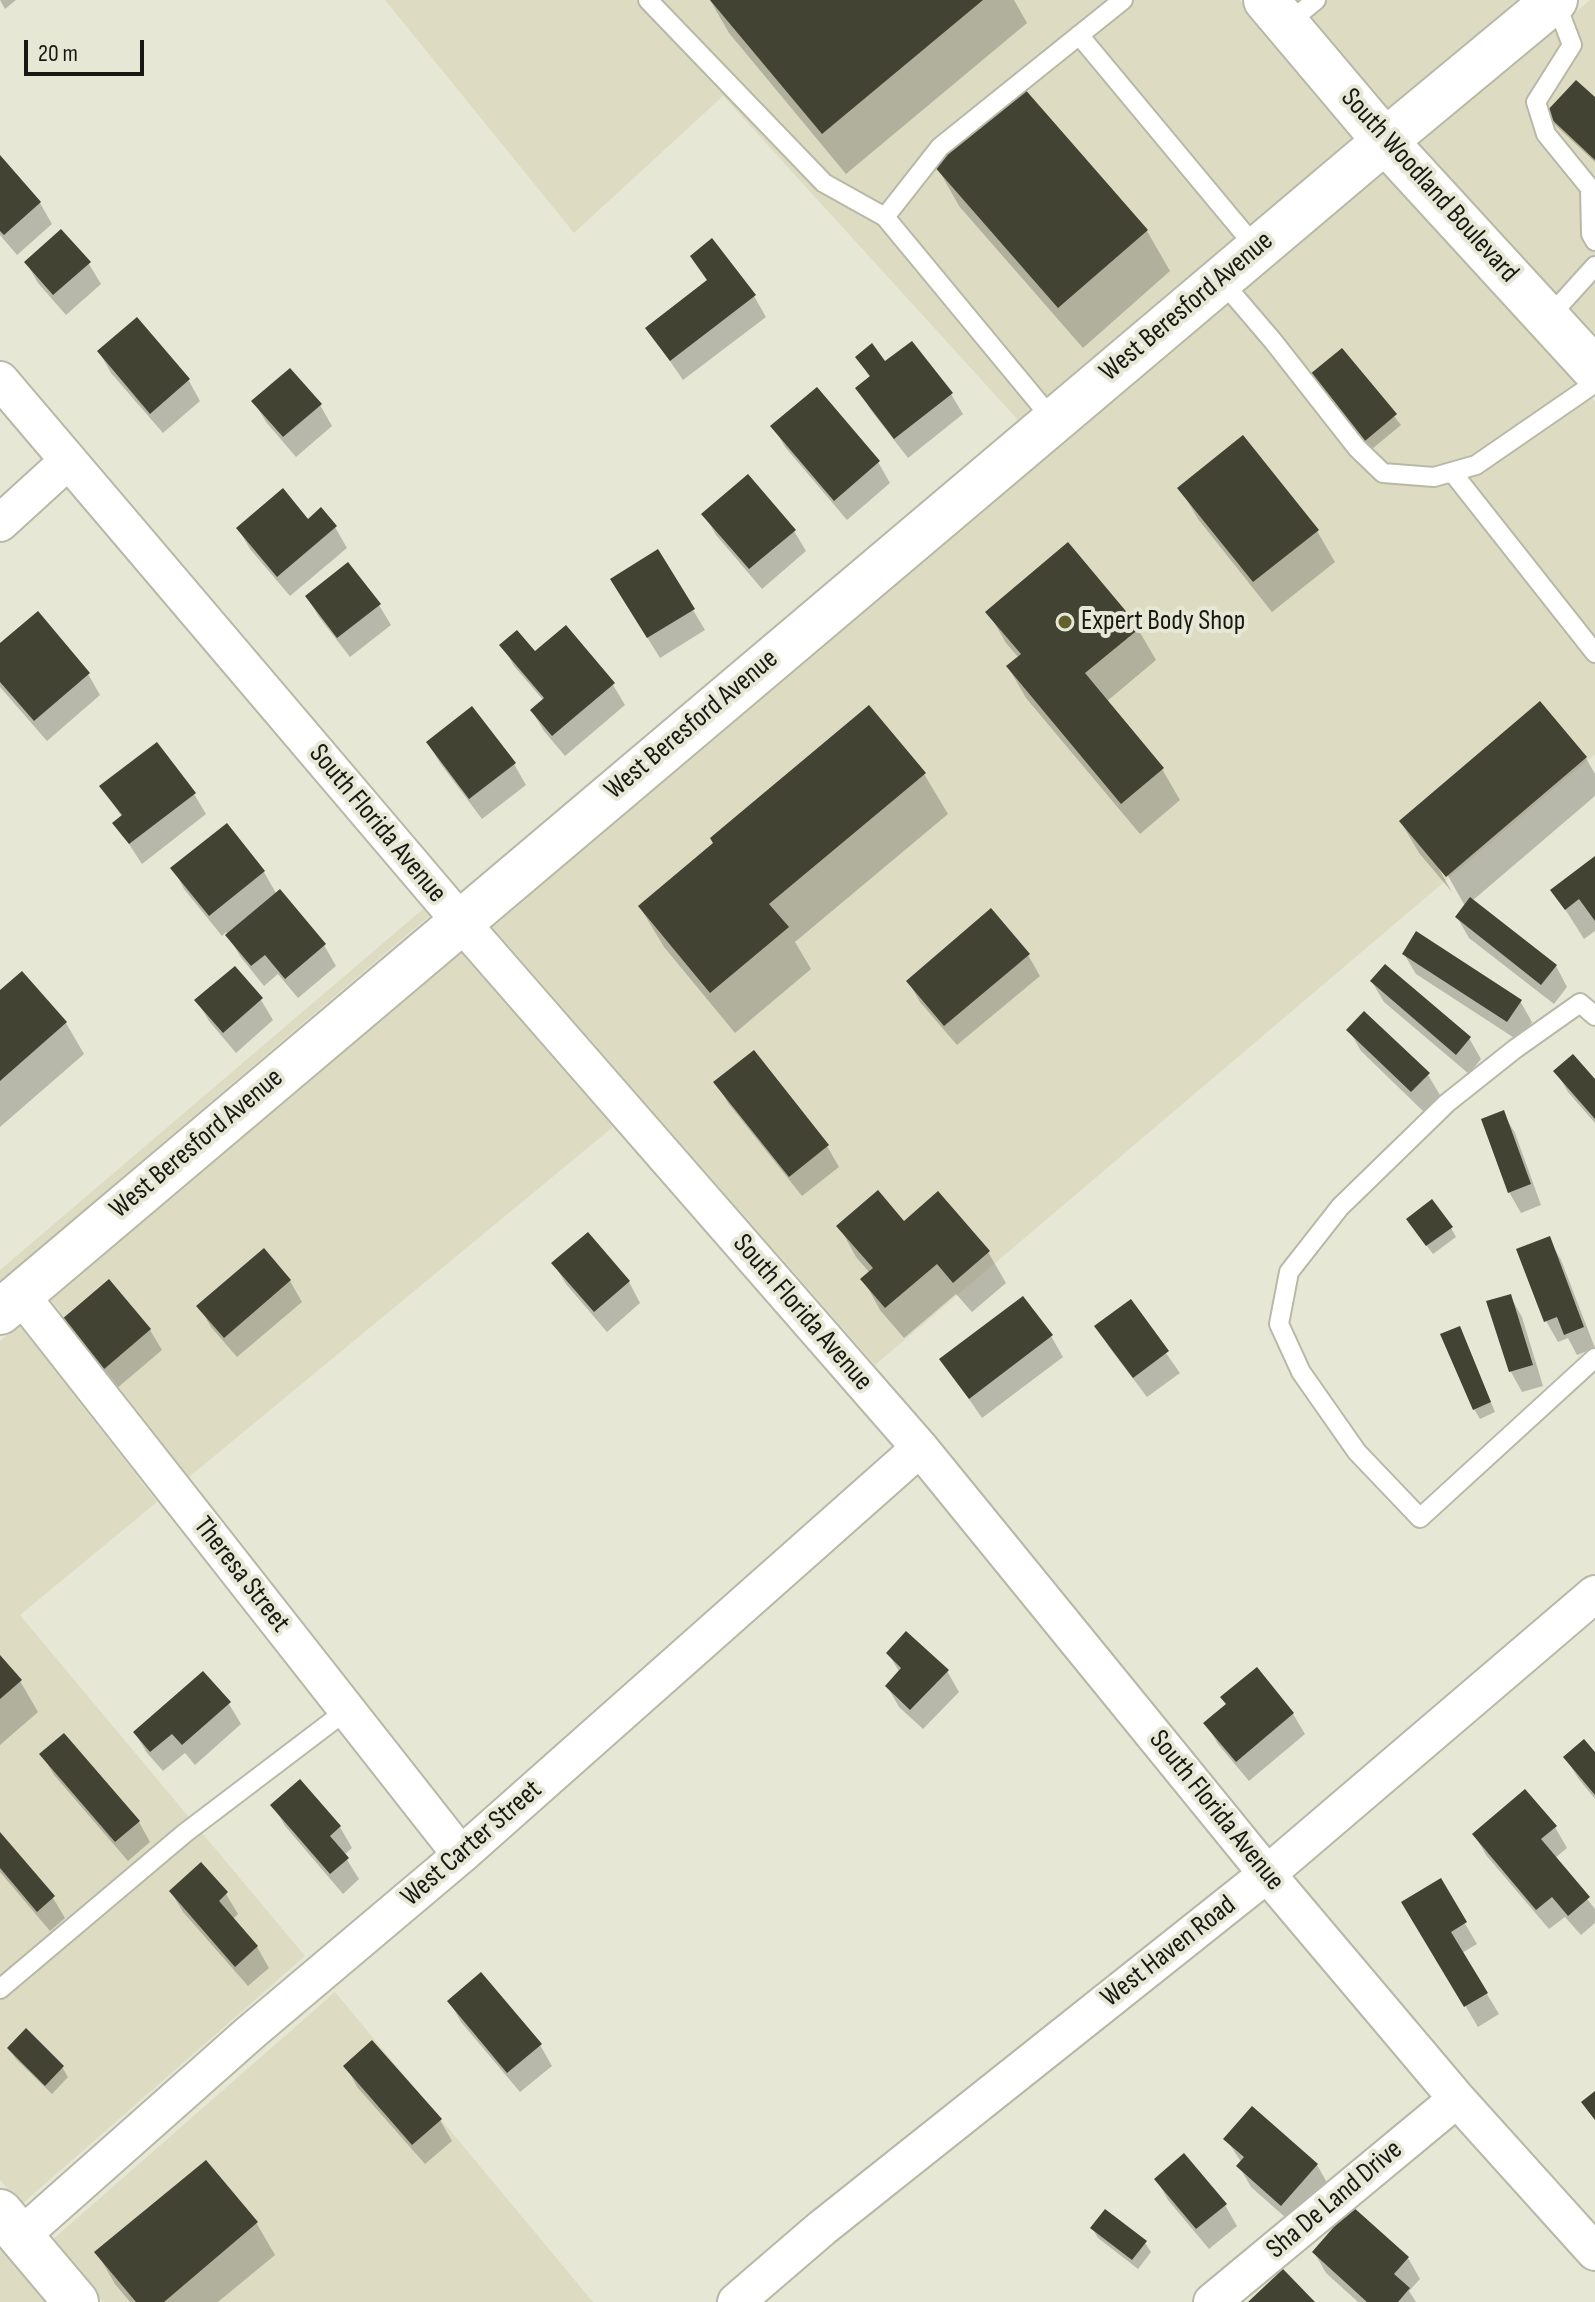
<!DOCTYPE html>
<style>
body{margin:0}
#map{position:relative;width:1595px;height:2302px;overflow:hidden;background:#e7e7d5;font-family:"Sofia Sans Condensed",sans-serif}
canvas{display:block}
.scale{position:absolute;left:24px;top:40px;width:120px;height:36px;box-sizing:border-box;border:4px solid #191913;border-top:0;padding-left:10px;font-size:24px;line-height:28px;white-space:nowrap;color:#191913;-webkit-text-stroke:6px #e7e7d5;paint-order:stroke}
</style>
<div id="map">
<canvas width="1595" height="2302"></canvas>
<div class="scale">20 m</div>
</div>
<script>
const ctx = document.querySelector('canvas').getContext('2d');
ctx.lineJoin = 'round';
function fillPath(path, color) { ctx.fillStyle = color; ctx.fill(path, 'evenodd'); }
const shape = rows => new Path2D(rows.map(r => 'M' + r).join(''));
function stroke(path, color, width, dash) { ctx.strokeStyle = color; ctx.lineWidth = width; ctx.lineCap = dash ? 'butt' : 'round'; ctx.setLineDash(dash || []); ctx.stroke(path); }
function write(font, color, halo, rows, align = 'center') {
  ctx.font = font + ' "Sofia Sans Condensed",sans-serif'; ctx.lineWidth = 8; ctx.setLineDash([]); ctx.textBaseline = 'middle'; ctx.strokeStyle = halo; ctx.fillStyle = color; for (const [text, x, y, turn = 0] of rows) {
    ctx.save(); ctx.translate(x, y); ctx.rotate((+turn || 0) * Math.PI / 180); ctx.textAlign = isNaN(turn) ? turn : align; if (halo) ctx.strokeText(text, 0, 0); ctx.fillText(text, 0, 0); ctx.restore();
  }
}
const built = shape([
 [385,0,1240,0,1355,136,1018,420,723,96,574,233],
 [1293,0,1518,0,1386,110],
 [1590,0,1595,0,1595,338,1416,145],
 [1385,171,1595,402,1595,754,875,1365,490,925],
 [423,909,429,916,0,1281,0,1270],
 [460,951,613,1127,189,1477,50,1299],
 [19,1325,157,1502,20,1615,305,1956,21,2205,0,2180,0,1341],
 [335,1992,593,2302,103,2302,51,2241],
 [0,2243,50,2302,0,2302]
]);
const shadow = shape([
 [0,0,16,0,5,9],
 [710,0,1014,0,1027,23,846,174,729,33],
 [1595,100,1595,162,1553,123,1547,114],
 [0,158,40,203,52,224,17,255,0,235],
 [936,165,1147,231,1170,271,1083,348,959,206],
 [61,231,89,264,101,284,66,315,38,283,26,262],
 [692,256,754,296,766,317,683,380,647,328,708,282],
 [137,320,189,381,200,401,163,433,111,373,99,352],
 [1342,350,1401,425,1366,454],
 [858,357,885,364,951,394,963,414,908,458,870,409,858,388,870,378],
 [254,402,320,405,332,426,296,457,266,422],
 [773,426,878,462,890,483,847,520,785,447],
 [1180,488,1317,531,1335,562,1272,612,1198,519],
 [704,514,794,531,806,551,762,589,716,535],
 [335,527,347,548,290,596,250,549,238,528],
 [307,597,379,605,391,625,350,657,319,617],
 [624,600,693,610,705,630,660,658],
 [988,612,1138,629,1156,660,1106,702,1162,769,1180,800,1140,834,1026,698,1008,667,1019,658,1006,643],
 [566,628,613,685,625,705,565,756,544,731,532,711,544,701,514,666,502,645,535,654],
 [0,646,88,674,100,695,47,741,0,687],
 [428,743,514,764,526,785,482,819,440,763],
 [1586,758,1595,774,1595,796,1472,901,1556,966,1567,987,1554,1004,1469,938,1457,917,1465,906,1443,867,1439,869,1452,892,1419,853,1401,822],
 [924,774,948,814,795,942,811,969,735,1033,664,947,640,907],
 [102,787,194,794,206,814,142,864,115,823,122,817],
 [227,825,264,872,277,895,324,945,336,966,298,998,278,974,264,986,240,956,226,932,222,936,184,889,173,868],
 [1595,858,1595,931,1584,939,1553,890],
 [1404,954,1520,1001,1532,1022,1519,1041,1416,974],
 [1028,955,1040,976,957,1045,920,1002,908,981],
 [234,969,261,1000,273,1020,236,1053,209,1021,197,1001],
 [1372,982,1469,1038,1481,1059,1469,1074,1384,1002],
 [0,993,66,1023,84,1054,0,1127],
 [1349,1030,1428,1075,1440,1095,1424,1112,1361,1051],
 [1556,1071,1595,1082,1595,1123,1568,1092],
 [716,1082,827,1146,839,1167,802,1196,728,1103],
 [1503,1113,1515,1133,1541,1205,1521,1213,1509,1192],
 [904,1224,988,1252,1006,1283,972,1312,956,1294,904,1338,880,1310,863,1279,870,1273,856,1257,839,1226],
 [1451,1228,1456,1237,1433,1254,1414,1229],
 [1549,1239,1561,1260,1595,1348,1577,1355,1568,1338,1558,1342,1546,1321],
 [554,1264,629,1282,640,1303,607,1332,566,1284],
 [290,1281,302,1302,237,1357,211,1327,199,1306],
 [1510,1296,1522,1317,1543,1386,1522,1392,1511,1372,1489,1303],
 [1130,1302,1180,1373,1147,1397,1109,1347,1097,1327],
 [63,1321,150,1330,162,1350,116,1389],
 [1051,1336,1063,1357,982,1418,942,1360],
 [1464,1338,1495,1412,1480,1419,1474,1409],
 [888,1653,947,1671,959,1692,923,1729,899,1707,887,1686,900,1673],
 [0,1658,20,1681,38,1712,0,1745],
 [229,1704,241,1724,195,1765,185,1753,163,1771,147,1753,135,1733],
 [1228,1706,1293,1714,1305,1734,1249,1781,1218,1744,1206,1723],
 [42,1755,139,1822,150,1842,128,1861,54,1775],
 [1595,1755,1595,1799,1578,1778,1566,1758],
 [300,1781,340,1827,352,1848,344,1855,359,1879,343,1894,285,1826,273,1805],
 [1555,1827,1567,1848,1555,1858,1595,1909,1595,1923,1581,1935,1565,1917,1549,1929,1486,1855,1474,1834],
 [0,1835,53,1898,65,1918,50,1931,0,1872],
 [201,1865,226,1894,238,1914,232,1920,257,1947,269,1968,248,1986,183,1912,171,1892],
 [1440,1881,1477,1944,1462,1953,1499,2014,1478,2027,1404,1903],
 [449,2001,540,2045,552,2066,520,2092,461,2022],
 [9,2048,62,2067,68,2077,52,2094,15,2058],
 [346,2066,440,2120,452,2141,425,2164,357,2087],
 [1226,2139,1317,2165,1329,2186,1294,2225,1251,2187,1239,2166,1242,2163],
 [206,2162,257,2224,275,2255,218,2302,130,2302,115,2284,97,2253],
 [1156,2179,1225,2205,1237,2226,1209,2249,1168,2200],
 [1092,2228,1145,2243,1151,2252,1138,2269,1098,2238],
 [1314,2252,1408,2258,1420,2279,1409,2291,1416,2302,1358,2302,1326,2273]
]);
const building = shape([
 [710,0,983,0,822,134],
 [1576,80,1595,97,1595,160,1545,113],
 [1023,87,1148,230,1058,308,933,165],
 [0,155,41,202,4,235,0,231],
 [61,229,91,262,53,295,24,262],
 [712,238,756,295,670,361,645,328,707,280,690,256],
 [137,317,190,379,150,414,97,351],
 [912,341,953,393,894,439,855,388,870,376,855,357,872,343,885,361],
 [1342,348,1397,414,1359,446,1304,379],
 [290,368,322,404,283,437,251,401],
 [817,387,880,461,834,501,770,426],
 [1243,435,1319,530,1253,582,1177,488],
 [748,474,796,530,749,569,701,514],
 [283,488,308,519,321,507,337,526,277,577,236,528],
 [1068,542,1140,628,1085,673,1164,768,1121,804,1006,666,1021,654,985,612],
 [658,549,695,609,647,638,610,579],
 [348,562,381,604,337,638,305,596],
 [38,611,90,673,34,721,0,682,0,643],
 [566,625,615,683,552,736,530,710,544,698,499,645,517,630,535,651],
 [1540,701,1587,757,1446,877,1399,821],
 [869,705,926,773,769,904,789,927,710,993,638,906,713,843,710,838],
 [472,706,516,763,469,799,426,742],
 [157,742,196,793,129,844,112,823,122,815,99,786],
 [227,823,265,871,209,916,170,868],
 [1595,856,1595,921,1579,899,1565,910,1550,890],
 [280,889,326,944,285,979,265,955,251,966,225,935],
 [1470,897,1557,965,1541,985,1455,917],
 [991,908,1030,954,944,1026,906,981],
 [1416,931,1522,1000,1507,1022,1402,954],
 [1385,964,1471,1037,1456,1055,1370,981],
 [235,966,263,998,223,1033,194,1000],
 [22,971,67,1022,0,1081,0,990],
 [1364,1011,1430,1073,1411,1092,1346,1030],
 [754,1050,829,1145,789,1177,713,1082],
 [1573,1054,1595,1079,1595,1119,1553,1071],
 [1504,1110,1531,1184,1508,1193,1481,1119],
 [878,1190,904,1221,938,1191,990,1251,953,1283,937,1264,885,1308,860,1279,873,1268,836,1226],
 [1432,1199,1453,1227,1426,1246,1406,1219],
 [588,1232,630,1281,594,1312,551,1263],
 [1550,1236,1584,1327,1564,1335,1557,1317,1544,1322,1516,1249],
 [264,1248,291,1280,224,1338,196,1306],
 [109,1279,151,1329,103,1370,61,1320],
 [1511,1294,1533,1365,1509,1372,1486,1301],
 [1023,1296,1053,1335,969,1399,939,1359],
 [1131,1299,1169,1351,1133,1378,1094,1326],
 [1460,1326,1491,1402,1473,1410,1440,1334],
 [906,1631,949,1670,910,1710,885,1686,901,1668,886,1653],
 [0,1655,22,1680,0,1699],
 [1257,1667,1294,1713,1236,1762,1203,1723,1226,1704,1220,1697],
 [203,1671,231,1702,182,1745,172,1734,150,1752,133,1732],
 [64,1733,140,1821,115,1842,39,1754],
 [1584,1739,1595,1752,1595,1795,1563,1757],
 [300,1779,341,1826,330,1836,349,1858,330,1874,270,1805],
 [1525,1789,1557,1826,1541,1839,1590,1897,1568,1916,1552,1897,1536,1910,1472,1834],
 [0,1832,55,1896,37,1912,0,1868],
 [201,1862,228,1892,219,1901,258,1946,235,1967,169,1891],
 [1441,1878,1467,1922,1451,1932,1488,1993,1464,2007,1401,1902],
 [481,1972,542,2044,507,2073,447,2001],
 [26,2028,64,2066,45,2086,7,2048],
 [372,2040,442,2119,412,2145,343,2066],
 [1595,2091,1595,2120,1581,2102],
 [1252,2106,1318,2164,1281,2206,1236,2166,1244,2157,1223,2139],
 [1184,2153,1227,2204,1196,2229,1154,2179],
 [206,2160,258,2222,164,2302,136,2302,94,2252],
 [1352,2206,1409,2257,1394,2274,1410,2288,1398,2302,1367,2302,1312,2252],
 [1105,2209,1147,2241,1132,2260,1090,2228],
 [1283,2269,1315,2302,1248,2302]
]);
const service = shape([
 [648,0,824,183,885,217,940,147,1123,0],
 [1555,0,1572,45,1536,102,1546,134,1590,188,1591,234,1595,241],
 [1287,24,1316,0],
 [1079,35,1257,249],
 [885,217,1053,420],
 [1220,279,1273,341,1357,448,1383,473,1434,477,1476,465,1595,383],
 [1548,318,1595,266],
 [1452,472,1595,653],
 [1595,1016,1580,1003,1515,1049,1447,1103,1340,1207,1289,1272,1279,1324,1301,1372,1357,1452,1420,1518,1595,1358],
 [0,1989,185,1833,347,1710]
]);
const minor = shape([
 [0,380,460,921,920,1448,1267,1874,1457,2099,1595,2252],
 [0,523,68,461],
 [20,1294,461,1855],
 [21,2236,250,2033,461,1855,920,1448],
 [736,2302,822,2228,1267,1874,1595,1594],
 [1212,2302,1457,2099]
]);
const tertiary = shape([
 [0,1312,1385,141],
 [0,2212,76,2302]
]);
const secondary = shape([
 [1385,141,1555,0]
]);
const primary = shape([
 [1266,0,1385,141,1595,370]
]);
const markers = [
 [1065,622,8,"#62602d"]
];
const streetNames = [
 ["South Woodland Boulevard",1429,186,48],
 ["West Beresford Avenue",1187,307,-40],
 ["West Beresford Avenue",692,725,-40],
 ["South Florida Avenue",377,824,50],
 ["West Beresford Avenue",197,1144,-40],
 ["South Florida Avenue",802,1313,49],
 ["Theresa Street",241,1575,52],
 ["South Florida Avenue",1216,1811,51],
 ["West Carter Street",472,1844,-41],
 ["West Haven Road",1169,1952,-38],
 ["Sha De Land Drive",1335,2200,-40]
];
const poiNames = [
 ["Expert Body Shop",1081,622]
];
fillPath(built, '#dddcc3');
fillPath(shadow, '#0003');
fillPath(building, '#434334');
stroke(service, '#b8b8a6', 22);
stroke(minor, '#b8b8a6', 40);
stroke(tertiary, '#b8b8a6', 48);
stroke(secondary, '#b8b8a6', 48);
stroke(primary, '#b8b8a6', 48);
stroke(service, '#fff', 18);
stroke(minor, '#fff', 36);
stroke(tertiary, '#fff', 44);
stroke(secondary, '#fff', 44);
stroke(primary, '#fff', 44);
for (const [x, y, r, color] of markers) { const dot = new Path2D(); dot.arc(x, y, r, 0, 2 * Math.PI); ctx.fillStyle = color; ctx.fill(dot); stroke(dot, '#e7e7d5', 3); }
write('28px', '#191913', '#e7e7d5', streetNames);
write('28px', '#191913', '#e7e7d5', poiNames, 'left');
</script>
